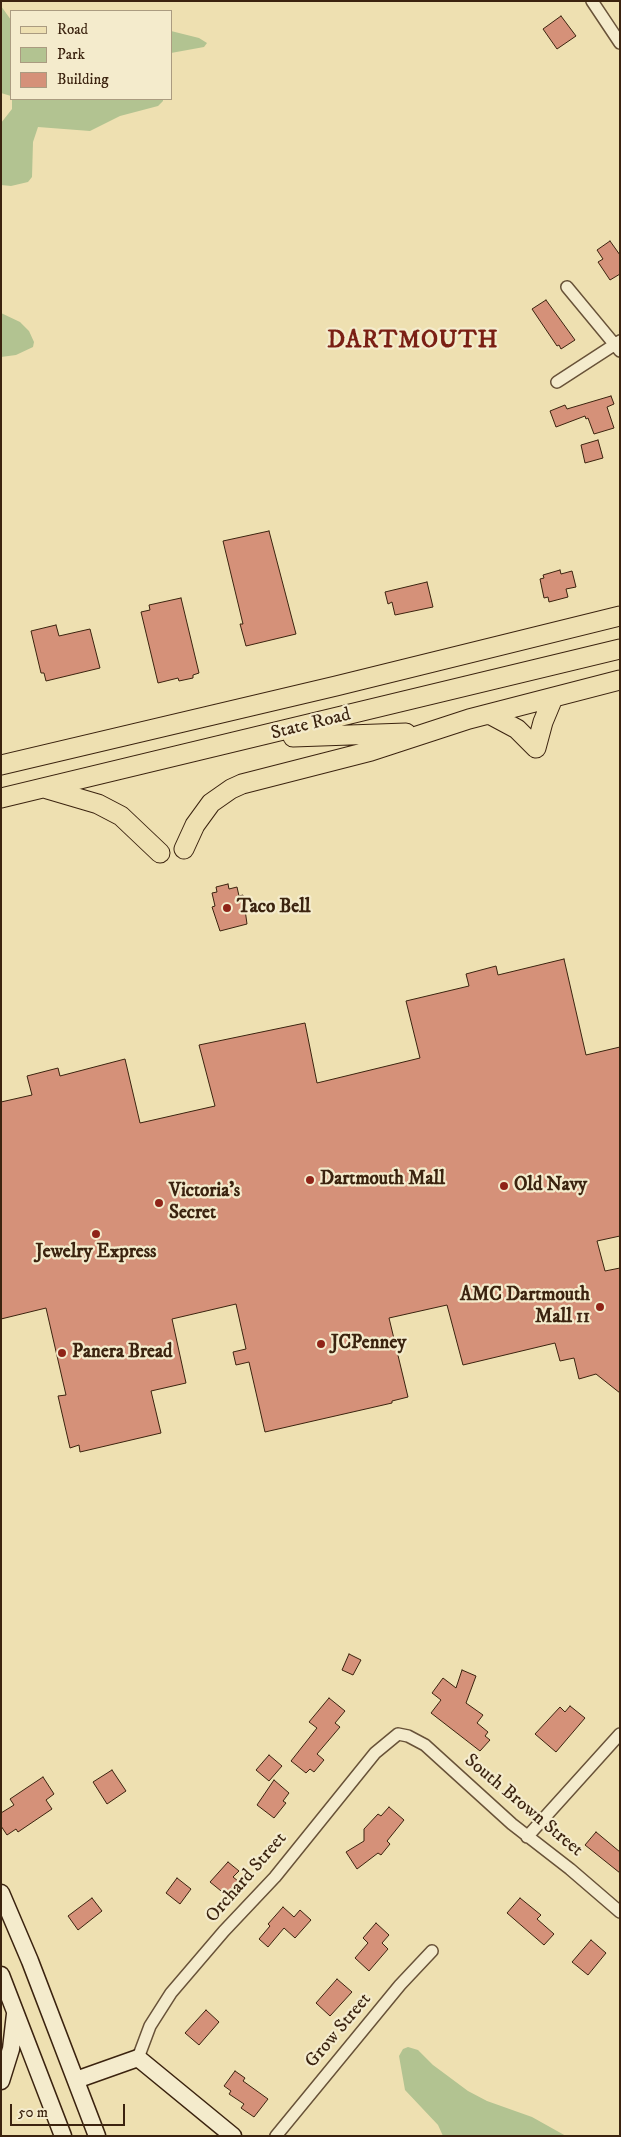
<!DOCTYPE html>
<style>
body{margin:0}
#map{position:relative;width:621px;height:2137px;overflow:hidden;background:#eee0b1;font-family:"IM FELL DW Pica",serif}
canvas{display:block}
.frame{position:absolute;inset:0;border:2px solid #3b230f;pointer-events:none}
.legend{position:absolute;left:10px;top:10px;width:162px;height:90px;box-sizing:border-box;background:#f4ebcc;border:1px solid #aa9b80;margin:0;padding:6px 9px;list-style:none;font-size:15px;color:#3b230f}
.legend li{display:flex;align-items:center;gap:10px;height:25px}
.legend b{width:25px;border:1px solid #aa9b80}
.scale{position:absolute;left:10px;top:2104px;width:115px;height:22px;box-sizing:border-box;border:2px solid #3b230f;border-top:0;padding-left:6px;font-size:15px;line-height:18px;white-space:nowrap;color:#3b230f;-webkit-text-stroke:4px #f4ebcc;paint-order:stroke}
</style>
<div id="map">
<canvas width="621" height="2137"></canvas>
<div class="frame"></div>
<ul class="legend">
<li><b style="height:6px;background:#eee0b1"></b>Road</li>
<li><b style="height:14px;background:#b2c391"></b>Park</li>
<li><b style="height:14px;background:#d59179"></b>Building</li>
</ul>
<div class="scale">50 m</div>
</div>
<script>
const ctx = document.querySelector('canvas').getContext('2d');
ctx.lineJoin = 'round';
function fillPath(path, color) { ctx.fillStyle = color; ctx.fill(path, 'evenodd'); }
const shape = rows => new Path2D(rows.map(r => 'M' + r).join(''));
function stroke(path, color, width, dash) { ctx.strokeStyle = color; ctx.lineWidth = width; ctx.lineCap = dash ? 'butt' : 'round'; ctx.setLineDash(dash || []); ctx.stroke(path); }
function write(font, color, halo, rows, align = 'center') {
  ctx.font = font + ' "IM FELL DW Pica",serif'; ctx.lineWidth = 4.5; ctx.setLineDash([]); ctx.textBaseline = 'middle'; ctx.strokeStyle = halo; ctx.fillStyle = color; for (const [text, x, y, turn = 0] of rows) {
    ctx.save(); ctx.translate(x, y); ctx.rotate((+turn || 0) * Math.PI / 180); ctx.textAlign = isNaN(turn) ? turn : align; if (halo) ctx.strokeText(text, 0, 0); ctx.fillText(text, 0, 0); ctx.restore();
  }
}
const green = shape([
 [1,6,11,20,11,96,1,93],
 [171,31,199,38,207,43,204,47,171,53],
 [12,99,163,99,163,101,158,106,120,116,90,131,38,127,33,142,32,177,28,182,11,186,1,185,1,123,12,109],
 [1,313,20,322,29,331,34,342,33,347,16,355,1,357],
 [408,2047,418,2050,433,2065,468,2091,487,2101,532,2117,566,2136,443,2136,438,2125,405,2090,399,2056,403,2049]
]);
const building = shape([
 [561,16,576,36,557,49,543,29,561,16],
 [610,241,620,255,620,274,610,280,598,262,603,259,597,250,610,241],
 [546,300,575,340,561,349,559,345,557,346,532,309,546,300],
 [611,396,614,404,607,407,614,428,594,434,588,418,586,419,585,416,556,427,550,411,565,405,567,409,611,396],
 [598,440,603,458,585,463,581,445,598,440],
 [269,531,296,634,246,646,240,624,243,624,223,541,269,531],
 [560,570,561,574,572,571,576,587,566,589,568,597,549,602,548,597,544,598,540,579,544,578,543,575,560,570],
 [427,582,433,607,395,615,392,602,388,604,385,592,427,582],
 [181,598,199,673,193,675,193,678,179,681,178,678,158,683,141,612,150,610,149,605,181,598],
 [56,625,59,636,90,629,100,668,46,681,44,673,41,673,31,631,56,625],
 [228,884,229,889,237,887,239,896,243,895,247,924,220,931,212,907,215,906,212,893,217,892,216,887,228,884],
 [564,959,586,1055,620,1047,620,1236,597,1241,605,1271,620,1268,620,1393,596,1374,579,1379,574,1358,560,1361,555,1343,463,1365,447,1305,389,1318,408,1397,392,1401,392,1403,265,1432,249,1362,236,1365,233,1352,246,1349,236,1304,172,1319,186,1383,151,1391,161,1433,80,1452,79,1445,70,1448,58,1396,66,1395,46,1308,1,1319,1,1102,32,1095,27,1076,58,1068,60,1076,125,1059,140,1123,215,1106,199,1045,305,1023,317,1083,420,1058,406,1001,469,986,466,974,496,966,498,975,564,959],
 [349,1654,361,1660,353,1675,342,1670,349,1654],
 [462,1670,476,1676,466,1703,483,1715,477,1723,488,1732,485,1736,490,1740,480,1751,431,1713,441,1700,432,1693,443,1678,456,1688,462,1670],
 [329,1698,345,1711,335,1723,340,1727,317,1754,324,1760,314,1772,310,1769,306,1773,291,1761,317,1728,309,1722,329,1698],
 [570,1706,585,1718,556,1752,535,1734,560,1707,565,1712,570,1706],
 [269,1755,282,1766,269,1781,256,1770,269,1755],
 [112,1770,126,1791,107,1804,93,1782,112,1770],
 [43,1777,54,1794,46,1800,52,1809,18,1832,16,1829,7,1835,1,1826,1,1813,14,1805,10,1799,43,1777],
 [274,1780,289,1793,283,1801,286,1803,274,1818,257,1805,274,1780],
 [389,1807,404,1820,387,1841,390,1844,381,1855,378,1853,357,1869,346,1852,364,1841,364,1829,378,1814,381,1816,389,1807],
 [596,1832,620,1852,620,1873,585,1845,596,1832],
 [228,1862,239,1871,233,1877,238,1881,226,1895,210,1882,228,1862],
 [177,1878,191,1889,180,1904,166,1893,177,1878],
 [92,1898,102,1911,78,1930,68,1916,92,1898],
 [520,1898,541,1915,537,1919,554,1934,544,1945,507,1913,520,1898],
 [283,1907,294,1917,300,1910,311,1920,295,1938,284,1928,268,1947,259,1939,270,1926,268,1924,283,1907],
 [376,1923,389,1935,382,1943,388,1949,369,1971,355,1958,368,1943,363,1938,376,1923],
 [591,1940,606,1953,588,1975,572,1962,591,1940],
 [337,1979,352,1992,330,2016,316,2003,337,1979],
 [206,2010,219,2022,199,2045,185,2033,206,2010],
 [235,2071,245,2078,243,2081,268,2099,254,2117,241,2108,244,2104,229,2094,231,2091,224,2086,235,2071]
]);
const street = shape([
 [592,1,620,43],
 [567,287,620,351],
 [557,382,620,341],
 [527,1837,620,1734],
 [138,2058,150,2026,171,1993,224,1931,275,1877,375,1753,398,1734,408,1736,425,1745,512,1824,570,1869,620,1912],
 [276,2136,400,1985,432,1951]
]);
const secondary = shape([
 [1,1893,30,1961,97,2136],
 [1,1975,63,2136],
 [76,2080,138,2058,233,2136],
 [1,2081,11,2049,15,2014]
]);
const primary = shape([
 [489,714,517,729,536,748],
 [293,737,406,733],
 [536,748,543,722,553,698],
 [1,765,336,686,620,616],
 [47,789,98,804,121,816,160,853],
 [1,798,620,649],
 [184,849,195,825,211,803,231,789,242,784,371,751,469,719,620,680]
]);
const markers = [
 [227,908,5,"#8f2418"],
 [310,1180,5,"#8f2418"],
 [504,1186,5,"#8f2418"],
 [159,1203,5,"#8f2418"],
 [96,1234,5,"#8f2418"],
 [600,1307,5,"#8f2418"],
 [321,1344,5,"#8f2418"],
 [62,1353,5,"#8f2418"]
];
const streetNames = [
 ["State Road",311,725,-14],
 ["South Brown Street",523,1806,40],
 ["Orchard Street",247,1878,-49],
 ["Grow Street",339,2031,-50]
];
const poiNames = [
 ["Taco Bell",237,908],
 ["Dartmouth Mall",320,1180],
 ["Old Navy",514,1186],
 ["Victoria's",169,1192],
 ["Secret",169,1214],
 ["Jewelry Express",96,1253,"center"],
 ["AMC Dartmouth",590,1296,"right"],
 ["Mall 11",590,1318,"right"],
 ["JCPenney",331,1344],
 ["Panera Bread",72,1353]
];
const districtNames = [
 ["DARTMOUTH",413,342]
];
fillPath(green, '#b2c391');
fillPath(building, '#d59179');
stroke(building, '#3b230f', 1);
stroke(street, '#685238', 14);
stroke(secondary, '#3b230f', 19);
stroke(primary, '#3b230f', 21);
stroke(street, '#f4ebcc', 11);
stroke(secondary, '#f4ebcc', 16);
stroke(primary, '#eee0b1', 19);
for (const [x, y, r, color] of markers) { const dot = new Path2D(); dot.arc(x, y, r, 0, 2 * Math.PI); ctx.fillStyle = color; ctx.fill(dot); stroke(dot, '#f4ebcc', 2); }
write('19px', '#3b230f', '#f4ebcc', streetNames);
write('bold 19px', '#3b230f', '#f4ebcc', poiNames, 'left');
ctx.letterSpacing = '1px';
write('bold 24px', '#7a1f14', '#f4ebcc', districtNames);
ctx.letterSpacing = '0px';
</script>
